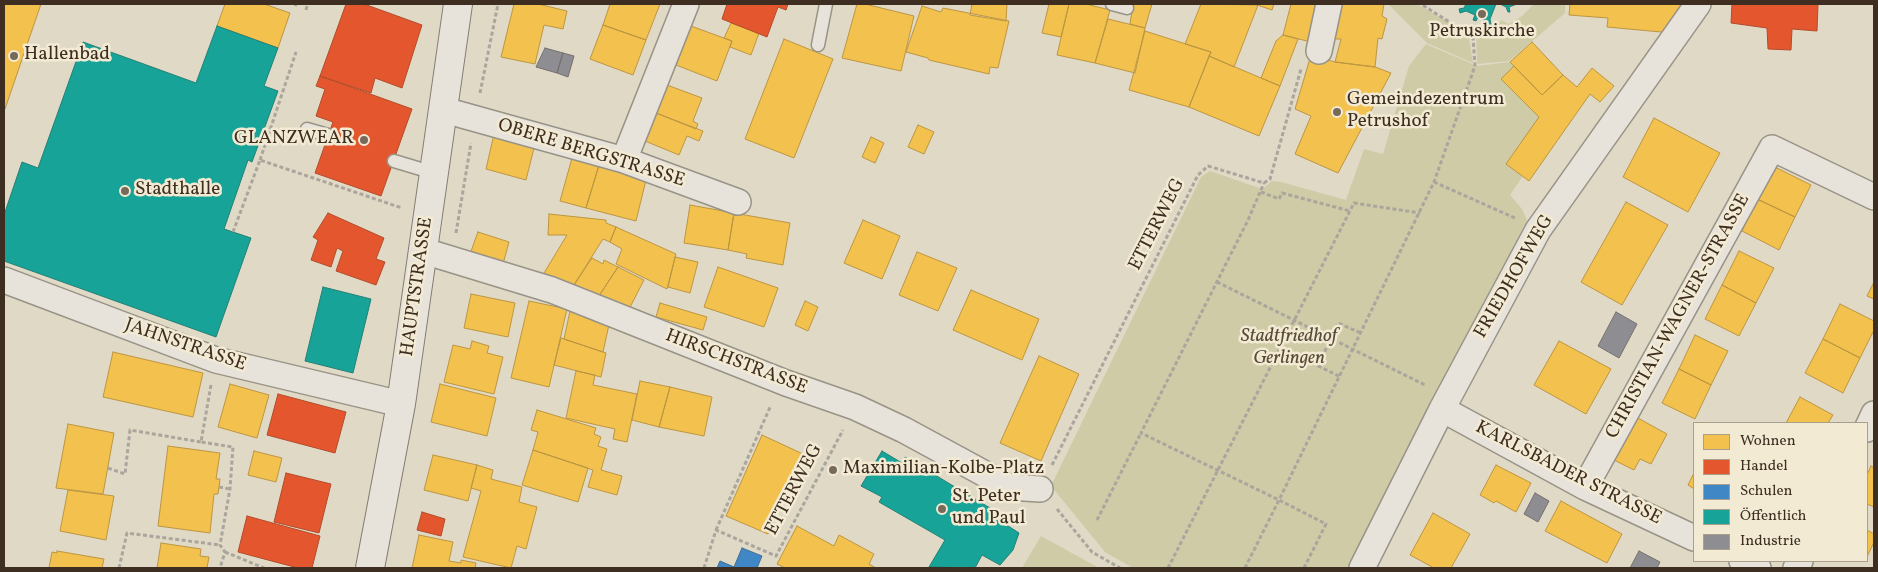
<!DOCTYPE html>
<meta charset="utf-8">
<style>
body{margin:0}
#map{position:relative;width:1878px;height:572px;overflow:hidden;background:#e0d9c6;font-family:Vollkorn,serif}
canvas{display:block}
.frame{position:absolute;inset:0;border:5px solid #3e2e22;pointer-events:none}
.legend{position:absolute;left:1693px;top:422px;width:175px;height:140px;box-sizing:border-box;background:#f2ead3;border:1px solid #aa9f8c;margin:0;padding:6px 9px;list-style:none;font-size:15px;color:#3e2e22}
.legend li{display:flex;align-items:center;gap:10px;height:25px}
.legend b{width:25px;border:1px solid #aa9f8c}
</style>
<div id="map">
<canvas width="1878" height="572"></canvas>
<div class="frame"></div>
<ul class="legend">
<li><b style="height:14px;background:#f2c14e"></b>Wohnen</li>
<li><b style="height:14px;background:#e4572e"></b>Handel</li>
<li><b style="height:14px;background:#3f88c5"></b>Schulen</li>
<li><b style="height:14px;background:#17a398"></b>Öffentlich</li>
<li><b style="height:14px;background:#8d8d92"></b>Industrie</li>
</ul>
</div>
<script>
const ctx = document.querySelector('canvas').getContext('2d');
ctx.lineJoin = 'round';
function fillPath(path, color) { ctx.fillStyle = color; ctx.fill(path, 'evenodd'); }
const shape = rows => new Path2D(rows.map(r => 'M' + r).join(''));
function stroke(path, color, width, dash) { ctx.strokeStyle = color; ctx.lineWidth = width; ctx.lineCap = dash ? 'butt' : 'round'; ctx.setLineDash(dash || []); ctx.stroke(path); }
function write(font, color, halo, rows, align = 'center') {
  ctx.font = font + ' Vollkorn,serif'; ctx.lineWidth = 5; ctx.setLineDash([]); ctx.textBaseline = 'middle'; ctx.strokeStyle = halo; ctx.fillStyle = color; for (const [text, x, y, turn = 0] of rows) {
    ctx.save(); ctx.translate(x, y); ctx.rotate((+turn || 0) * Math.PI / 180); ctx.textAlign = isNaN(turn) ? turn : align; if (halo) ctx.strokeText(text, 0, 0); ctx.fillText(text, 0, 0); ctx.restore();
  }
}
const green = shape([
 [1388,4,1417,4,1457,27,1469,38,1473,63,1427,43],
 [1534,4,1565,4,1565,13,1509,61,1477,64,1476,28,1493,36,1501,20,1509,24,1522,16],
 [1426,44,1477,66,1510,62,1514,66,1501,79,1539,117,1523,176,1510,195,1522,209,1529,225,1349,568,1133,568,1105,552,1051,486,1201,177,1210,171,1262,189,1272,181,1281,182,1346,200,1364,149,1383,154,1409,66],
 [1041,536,1099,568,1022,568]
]);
const homes = shape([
 [4,4,41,4,5,109,4,108,4,4],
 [225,4,264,4,290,13,278,48,217,26,225,4],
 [514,4,538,4,567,11,563,29,544,25,535,64,501,57,514,4],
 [610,4,660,4,646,40,603,25,610,4],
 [857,4,865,4,914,16,901,71,842,58,857,4],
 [972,4,1007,4,1006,21,970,15,972,4],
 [1049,4,1069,4,1061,37,1042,33,1049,4],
 [1069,4,1086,4,1110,10,1095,63,1057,55,1069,4],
 [1133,4,1152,4,1145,28,1130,24,1133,4],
 [1201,4,1258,5,1234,67,1209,56,1211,52,1185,44,1201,4],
 [1254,4,1274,4,1272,10,1254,4],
 [1291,4,1321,4,1311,42,1283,35,1291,4],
 [1341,4,1384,4,1382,16,1387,19,1382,39,1378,38,1375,67,1335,62,1341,39,1334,39,1341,4],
 [1570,4,1689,4,1672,33,1607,27,1608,18,1569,15,1570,4],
 [922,6,941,12,943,8,1009,21,998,68,990,67,989,74,929,60,928,58,906,52,922,6],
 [1108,19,1145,28,1135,73,1095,63,1108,19],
 [731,23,759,33,751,55,730,47,732,41,724,38,731,23],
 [603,25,646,40,633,75,590,59,603,25],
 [691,26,732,41,717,81,676,65,691,26],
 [1145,31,1211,52,1189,107,1129,90,1145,31],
 [1283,35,1298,39,1280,86,1261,78,1276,41,1283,35],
 [784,39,833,59,794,158,745,139,784,39],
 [1532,42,1563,75,1542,95,1510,62,1532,42],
 [1311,55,1335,62,1375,67,1391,73,1338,173,1295,154,1311,116,1295,109,1311,55],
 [1209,56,1280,86,1259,136,1189,107,1209,56],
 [1514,66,1542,95,1563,75,1577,87,1592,68,1614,86,1600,102,1590,94,1529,181,1506,164,1539,117,1501,79,1514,66],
 [667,85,702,98,693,121,698,124,696,129,656,113,667,85],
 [656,113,703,131,699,141,687,136,679,155,645,141,656,113],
 [1654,118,1720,153,1688,212,1623,177,1654,118],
 [918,125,934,132,924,154,908,147,918,125],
 [494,134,535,144,526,180,486,169,494,134],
 [871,137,884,143,875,163,862,157,871,137],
 [572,158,599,165,586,208,560,201,572,158],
 [600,162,629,170,628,175,646,180,636,221,586,208,600,162],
 [1773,166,1811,185,1795,217,1757,199,1773,166],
 [1757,199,1795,217,1779,250,1742,231,1757,199],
 [1626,202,1668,225,1622,305,1581,282,1626,202],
 [690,205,734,213,728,250,684,243,690,205],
 [734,213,790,223,783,265,746,258,747,254,728,250,734,213],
 [549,214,606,220,606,223,616,227,610,242,603,239,572,288,544,273,567,235,548,235,549,214],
 [863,220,900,236,882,279,844,263,863,220],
 [616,227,676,254,667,289,616,264,622,249,610,242,616,227],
 [478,232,509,242,503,264,470,254,478,232],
 [1739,251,1774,268,1756,303,1722,285,1739,251],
 [917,252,957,268,938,311,899,295,917,252],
 [675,257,698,262,690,293,668,287,675,257],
 [592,258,603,264,604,260,618,267,597,299,572,288,592,258],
 [618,267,644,280,627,313,597,299,618,267],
 [718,267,778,288,764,327,704,307,718,267],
 [1874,282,1874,299,1867,296,1874,282],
 [1722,285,1756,303,1739,336,1705,319,1722,285],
 [971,290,1039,319,1022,360,953,330,971,290],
 [471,294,515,303,508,337,464,328,471,294],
 [529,301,567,309,549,387,511,378,529,301],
 [805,301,818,307,808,331,795,325,805,301],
 [660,303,707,317,703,330,656,317,660,303],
 [1840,304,1874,321,1874,330,1860,358,1823,339,1840,304],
 [570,311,610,320,603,352,564,339,570,311],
 [1695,335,1728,351,1711,385,1679,369,1695,335],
 [561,338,606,353,601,377,554,365,561,338],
 [1823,339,1860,358,1843,393,1805,373,1823,339],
 [472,341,489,346,487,353,503,357,494,394,444,382,453,345,470,349,472,341],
 [1559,341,1611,369,1586,414,1534,385,1559,341],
 [113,352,203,373,193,417,103,397,113,352],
 [1039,356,1079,374,1041,461,1000,443,1039,356],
 [1679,369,1711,385,1695,419,1662,403,1679,369],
 [576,371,595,375,593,385,637,394,627,442,613,439,615,429,566,418,576,371],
 [640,381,670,387,659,427,632,420,640,381],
 [230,384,269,395,257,438,218,427,230,384],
 [440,384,496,398,487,436,431,422,440,384],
 [670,387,712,397,704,436,659,427,670,387],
 [1800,397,1833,415,1828,423,1786,423,1800,397],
 [537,410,596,428,594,434,601,437,598,446,607,449,601,470,622,476,617,495,588,487,593,470,533,450,538,432,531,430,537,410],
 [1636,417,1667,434,1651,464,1640,459,1634,470,1614,460,1636,417],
 [68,424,114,433,103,494,56,488,68,424],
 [762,435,803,454,768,534,726,516,762,435],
 [168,446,220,453,216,479,220,479,219,487,218,494,214,494,210,533,158,526,168,446],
 [533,450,588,468,578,502,522,485,533,450],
 [254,451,282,458,276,482,248,475,254,451],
 [433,455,477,465,468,501,424,490,433,455],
 [477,465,493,470,491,479,522,487,519,502,537,507,526,549,517,546,511,568,463,557,481,491,471,488,477,465],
 [1496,465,1531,483,1516,512,1496,501,1494,503,1480,495,1496,465],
 [1871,466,1874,468,1874,507,1867,504,1867,475,1871,466],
 [1694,473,1694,489,1688,485,1694,473],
 [68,490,114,496,106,540,60,531,68,490],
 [1561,501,1622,534,1607,563,1545,531,1561,501],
 [1433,513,1470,534,1451,568,1434,568,1410,555,1433,513],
 [797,526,834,546,839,535,874,554,869,564,876,568,785,568,777,564,797,526],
 [1867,530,1874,534,1874,542,1867,557,1867,530],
 [419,535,453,542,449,561,461,563,461,560,476,563,475,568,412,568,419,535],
 [161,543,201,549,200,556,209,557,207,568,157,568,161,543],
 [57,551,104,559,102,568,49,568,52,552,57,553,57,551]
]);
const shops = shape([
 [346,4,364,4,422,25,402,88,375,78,371,93,320,76,346,4],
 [727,4,788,4,786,10,778,7,767,37,722,19,727,4],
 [1732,4,1818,4,1817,31,1792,29,1791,50,1768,49,1767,28,1731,23,1732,4],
 [320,76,412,109,381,196,315,173,333,122,316,116,325,89,316,86,320,76],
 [328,213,384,238,376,259,385,262,376,285,336,271,343,251,337,248,331,267,311,260,318,240,313,237,328,213],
 [278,394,346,412,335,453,267,435,278,394],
 [286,473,331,484,319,533,274,522,286,473],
 [422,512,445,519,441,536,417,530,422,512],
 [247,516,320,536,312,568,298,568,238,552,247,516]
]);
const schools = shape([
 [742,548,762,556,757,568,717,568,720,561,734,567,742,548]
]);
const public = shape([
 [1466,4,1496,4,1490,19,1491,25,1488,26,1486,21,1478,17,1476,21,1473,20,1475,15,1466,11,1460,13,1459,9,1464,8,1466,4],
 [1500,4,1517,4,1509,7,1510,12,1508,12,1506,7,1500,4],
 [217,26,278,48,264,86,278,91,252,162,248,160,224,229,251,238,216,337,4,261,4,215,22,162,38,168,83,42,196,83,217,26],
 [323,287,371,299,353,373,305,361,323,287],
 [882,451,902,463,905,457,1005,517,1002,522,1019,533,1013,550,1000,565,982,555,975,568,929,567,945,540,879,502,882,497,861,486,882,451]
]);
const industry = shape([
 [545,48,563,53,557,73,536,67,545,48],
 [563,53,574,56,568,77,557,73,563,53],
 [1616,312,1637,324,1619,358,1598,346,1616,312],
 [1535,493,1549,501,1538,522,1524,514,1535,493],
 [1639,551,1660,562,1657,568,1630,568,1639,551]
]);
const path = shape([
 [295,6,296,4],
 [306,10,307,6],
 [480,93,498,4],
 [260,160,296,52],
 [1434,182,1515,218],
 [1261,192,1279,199,1282,193,1350,211],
 [233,232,260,160,402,208],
 [456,233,471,143],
 [1217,282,1425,385],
 [1339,376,1318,366,1338,323,1361,333],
 [211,385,201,442,233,447,230,489,220,545,225,552,220,568],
 [1052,465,1198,175,1208,166,1264,183,1270,179,1301,69],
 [108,468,125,474,130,430,201,442],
 [219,487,230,489],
 [1057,509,1092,552,1120,568],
 [1097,520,1141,433],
 [716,530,771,405],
 [225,552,264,568],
 [119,568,127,533,220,545],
 [704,568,716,530,776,556,843,430],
 [1168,568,1354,203,1420,213],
 [1245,568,1279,500,1141,433,1248,220,1264,183],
 [1304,568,1326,524,1279,500,1434,182,1475,66,1473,37,1421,4]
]);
const service = shape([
 [1112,4,1127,8],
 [818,45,826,4],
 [307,129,328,135],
 [394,161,434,173]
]);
const minor = shape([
 [1319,51,1329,4],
 [444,110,624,160,738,202],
 [624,160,686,4],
 [424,251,552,290,786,383,855,407,904,430,1009,487,1040,489],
 [4,280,216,360,401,404],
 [1442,409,1585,487,1694,538],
 [1867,429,1874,414],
 [1585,487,1772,148,1874,197],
 [1742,561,1758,568],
 [1362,568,1442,409,1538,230,1698,4],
 [1796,568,1800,561]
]);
const secondary = shape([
 [370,568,401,404,458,4]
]);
const markers = [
 [1482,14,5,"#776a5b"],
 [14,56,5,"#776a5b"],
 [1337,112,5,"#776a5b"],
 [364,140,5,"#776a5b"],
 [125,191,5,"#776a5b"],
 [833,470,5,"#776a5b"],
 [942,509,5,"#776a5b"]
];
const poiNames = [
 ["Petruskirche",1482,33,"center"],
 ["Hallenbad",24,56],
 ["Gemeindezentrum",1347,101],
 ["Petrushof",1347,123],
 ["GLANZWEAR",354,140,"right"],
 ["Stadthalle",135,191],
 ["Maximilian-Kolbe-Platz",843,470],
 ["St. Peter",952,498],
 ["und Paul",952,520]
];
const streetNames = [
 ["OBERE BERGSTRASSE",591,154,17],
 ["ETTERWEG",1158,225,-63],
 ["FRIEDHOFWEG",1515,277,-60],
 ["HAUPTSTRASSE",418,287,-82],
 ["CHRISTIAN-WAGNER-STRASSE",1679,317,-61],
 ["JAHNSTRASSE",185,346,19],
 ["HIRSCHSTRASSE",736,363,21],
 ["KARLSBADER STRASSE",1568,474,27],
 ["ETTERWEG",795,490,-62]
];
const parkNames = [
 ["Stadtfriedhof",1289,338],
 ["Gerlingen",1289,360]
];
fillPath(green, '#cecba6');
fillPath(homes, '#f2c14e');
stroke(homes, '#bc9541', 1);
fillPath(shops, '#e4572e');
stroke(shops, '#b24b2a', 1);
fillPath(schools, '#3f88c5');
stroke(schools, '#3f6d94', 1);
fillPath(public, '#17a398');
stroke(public, '#238075', 1);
fillPath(industry, '#8d8d92');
stroke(industry, '#757070', 1);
stroke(service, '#989387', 15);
stroke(minor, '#989387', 28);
stroke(secondary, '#827c71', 30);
stroke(path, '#aaa59d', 3, [4, 2.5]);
stroke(service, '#e7e3da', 12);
stroke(minor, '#e7e3da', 25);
stroke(secondary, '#e7e3da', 28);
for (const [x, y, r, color] of markers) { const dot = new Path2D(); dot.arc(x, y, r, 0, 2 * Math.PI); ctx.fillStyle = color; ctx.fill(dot); stroke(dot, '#f2ead3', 2); }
write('19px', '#3e2e22', '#f2ead3', poiNames, 'left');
write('19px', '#3e2e22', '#f2ead3', streetNames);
write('italic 19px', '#584b37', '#f2ead3', parkNames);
</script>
